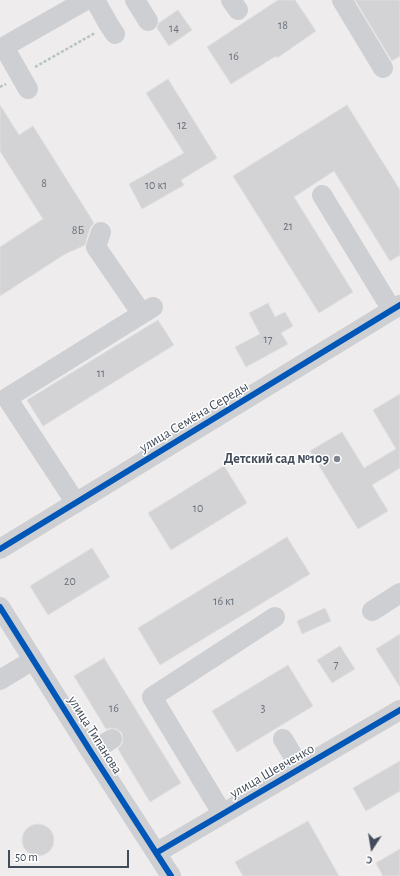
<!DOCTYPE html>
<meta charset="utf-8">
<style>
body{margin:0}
#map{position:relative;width:400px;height:876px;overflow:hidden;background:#eeecec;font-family:"Alegreya Sans",sans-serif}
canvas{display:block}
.north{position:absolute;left:352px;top:828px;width:40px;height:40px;-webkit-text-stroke:3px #fff;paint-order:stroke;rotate:192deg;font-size:11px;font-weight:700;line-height:16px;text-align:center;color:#424c5a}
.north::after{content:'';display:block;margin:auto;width:14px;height:18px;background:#424c5a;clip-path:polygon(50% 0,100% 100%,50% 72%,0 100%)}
.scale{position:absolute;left:8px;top:850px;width:121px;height:18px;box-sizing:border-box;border:2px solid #424c5a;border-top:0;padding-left:5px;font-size:12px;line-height:14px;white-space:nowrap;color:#424c5a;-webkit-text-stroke:3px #fff;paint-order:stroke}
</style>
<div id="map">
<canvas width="400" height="876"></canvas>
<div class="north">С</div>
<div class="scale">50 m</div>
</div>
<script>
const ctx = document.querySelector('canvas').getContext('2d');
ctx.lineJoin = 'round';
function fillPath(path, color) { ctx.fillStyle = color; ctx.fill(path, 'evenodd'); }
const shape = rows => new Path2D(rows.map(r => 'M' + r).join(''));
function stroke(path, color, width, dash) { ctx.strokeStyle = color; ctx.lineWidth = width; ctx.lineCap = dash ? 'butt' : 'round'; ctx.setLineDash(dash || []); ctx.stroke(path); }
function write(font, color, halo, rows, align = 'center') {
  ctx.font = font + ' "Alegreya Sans",sans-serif'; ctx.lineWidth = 3; ctx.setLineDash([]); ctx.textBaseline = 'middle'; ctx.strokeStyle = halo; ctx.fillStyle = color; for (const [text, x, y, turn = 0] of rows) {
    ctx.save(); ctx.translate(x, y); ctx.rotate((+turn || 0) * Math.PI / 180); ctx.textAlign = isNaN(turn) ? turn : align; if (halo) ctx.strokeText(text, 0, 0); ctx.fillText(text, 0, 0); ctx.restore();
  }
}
const building = shape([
 [278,0,295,0,316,31,277,58,276,56,231,84,207,47,278,0],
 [355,0,400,0,400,56,392,61,355,0],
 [178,10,192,30,169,46,157,28,159,23,178,10],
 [168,79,217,158,181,180,184,185,142,209,129,184,184,153,146,93,168,79],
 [0,105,19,135,33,126,94,223,90,228,85,245,65,254,0,296,0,247,43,219,0,151,0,105],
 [347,105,400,190,400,255,390,261,334,171,294,197,353,292,319,313,233,176,347,105],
 [268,303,275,317,285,312,293,326,281,333,288,344,246,367,235,347,260,334,249,313,268,303],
 [158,320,174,345,43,426,27,400,158,320],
 [400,394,400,468,372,485,388,511,358,529,310,451,342,432,364,468,396,449,373,410,400,394],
 [224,466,247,503,171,550,148,513,224,466],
 [287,537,310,574,160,665,138,628,287,537],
 [92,548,110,577,48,615,30,586,92,548],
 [325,608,331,621,302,634,297,621,325,608],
 [400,634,400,687,376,649,400,634],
 [340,646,355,669,332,683,317,660,340,646],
 [104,658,181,783,150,802,118,749,122,744,123,739,122,733,117,729,111,728,106,729,74,676,104,658],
 [288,665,313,706,237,752,212,711,288,665],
 [400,761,400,791,366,811,353,788,400,761],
 [308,821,339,876,243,876,235,862,308,821],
 '22 840a16 16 0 1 1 32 0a16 16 0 1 1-32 0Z',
 [400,849,400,876,383,876,376,863,400,849]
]);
const path = shape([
 [35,67,95,33],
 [0,87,6,84]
]);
const minor = shape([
 [95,0,109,25,115,34],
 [135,0,148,21],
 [231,0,238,10],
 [342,0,383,68],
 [4,47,28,89],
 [0,49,86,0],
 [322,195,392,310],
 [101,232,96,247,142,314],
 [76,503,7,398,153,307],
 [0,549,400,305],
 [0,607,91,752,171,876],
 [372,611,400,593],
 [0,680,33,660],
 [283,739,300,768],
 [91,752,112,739],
 [222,813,152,697,275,617],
 [156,853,400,710]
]);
const cycleway = shape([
 [0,549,400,305],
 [0,607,91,752,171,876],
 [156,853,400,710]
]);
const markers = [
 [337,459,4,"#7e848d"]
];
const numberNames = [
 ["18",283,25],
 ["14",174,28],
 ["16",234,56],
 ["12",182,125],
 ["8",44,183],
 ["10 к1",156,185],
 ["21",288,226],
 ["8Б",78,230],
 ["17",268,339],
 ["11",101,373],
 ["10",198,508],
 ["20",70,581],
 ["16 к1",224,601],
 ["7",336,664],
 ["16",114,708],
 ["3",263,708]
];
const streetNames = [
 ["улица Семёна Середы",194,417,-31],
 ["улица Типанова",95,735,58],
 ["улица Шевченко",272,771,-30]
];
const poiNames = [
 ["Детский сад №109",329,459]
];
fillPath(building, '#d3d3d5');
stroke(building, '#dededf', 1);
stroke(path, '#b6c4c2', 2.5, [3, 2]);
stroke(minor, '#cdcfd2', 20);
stroke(cycleway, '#0057b8', 6);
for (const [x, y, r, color] of markers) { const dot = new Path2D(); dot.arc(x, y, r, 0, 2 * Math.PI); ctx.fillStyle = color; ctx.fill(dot); stroke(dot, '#fff', 1.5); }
write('12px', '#68707b', null, numberNames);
write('14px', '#424c5a', '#fff', streetNames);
write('bold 14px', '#424c5a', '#fff', poiNames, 'right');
</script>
